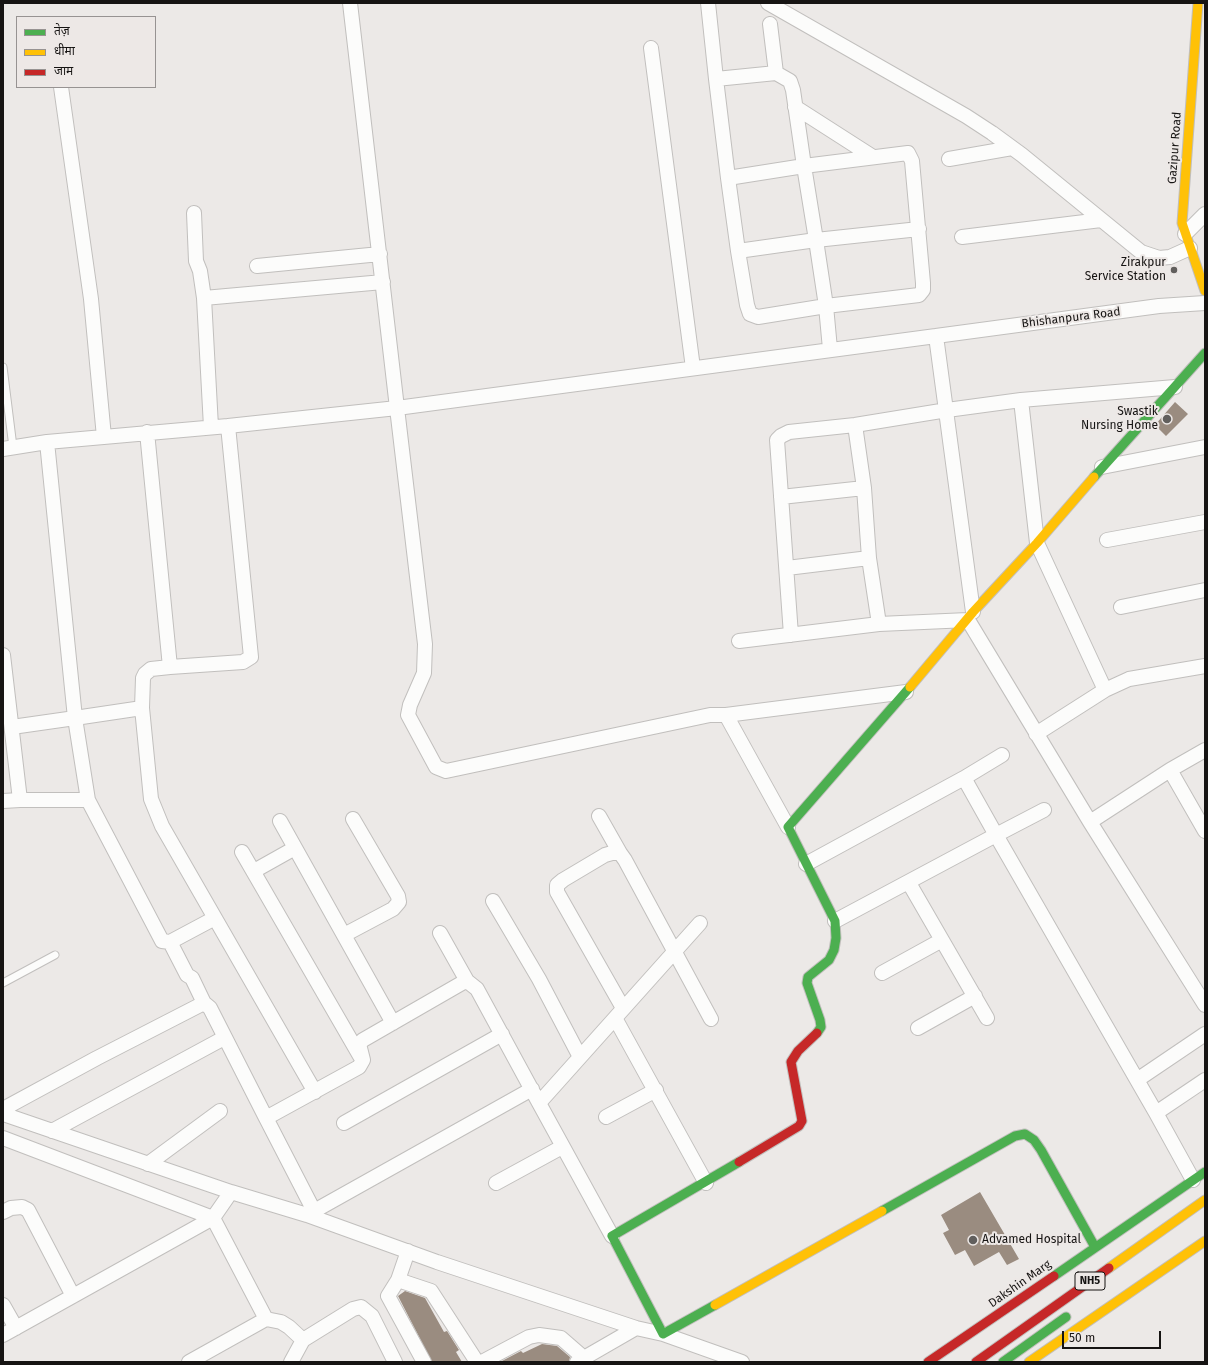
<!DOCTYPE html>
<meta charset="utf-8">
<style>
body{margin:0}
#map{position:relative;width:1208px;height:1365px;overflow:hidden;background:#ece9e7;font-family:"Fira Sans","Noto Sans Devanagari",sans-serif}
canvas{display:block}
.frame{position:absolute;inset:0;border:4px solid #161413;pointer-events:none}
.legend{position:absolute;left:16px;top:16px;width:140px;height:72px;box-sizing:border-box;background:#ede8e6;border:1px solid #979392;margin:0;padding:5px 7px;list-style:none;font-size:12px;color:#161413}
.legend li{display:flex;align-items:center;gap:8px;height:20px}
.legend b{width:20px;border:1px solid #979392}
.scale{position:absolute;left:1062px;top:1331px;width:99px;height:18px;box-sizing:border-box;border:2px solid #161413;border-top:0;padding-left:5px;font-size:12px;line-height:14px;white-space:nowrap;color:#161413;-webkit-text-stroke:3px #ede8e6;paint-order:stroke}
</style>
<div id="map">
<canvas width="1208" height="1365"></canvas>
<div class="frame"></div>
<ul class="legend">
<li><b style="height:5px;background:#4caf50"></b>तेज़</li>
<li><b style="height:5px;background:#ffc107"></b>धीमा</li>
<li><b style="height:5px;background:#c62828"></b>जाम</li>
</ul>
<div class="scale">50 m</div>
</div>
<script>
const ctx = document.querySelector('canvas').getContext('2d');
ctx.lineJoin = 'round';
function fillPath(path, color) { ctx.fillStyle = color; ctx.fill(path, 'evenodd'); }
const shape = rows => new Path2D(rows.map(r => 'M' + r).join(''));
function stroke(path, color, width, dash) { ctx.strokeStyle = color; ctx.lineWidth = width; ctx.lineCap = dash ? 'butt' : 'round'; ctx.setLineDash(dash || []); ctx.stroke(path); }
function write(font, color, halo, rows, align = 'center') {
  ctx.font = font + ' "Fira Sans",sans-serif'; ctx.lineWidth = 4; ctx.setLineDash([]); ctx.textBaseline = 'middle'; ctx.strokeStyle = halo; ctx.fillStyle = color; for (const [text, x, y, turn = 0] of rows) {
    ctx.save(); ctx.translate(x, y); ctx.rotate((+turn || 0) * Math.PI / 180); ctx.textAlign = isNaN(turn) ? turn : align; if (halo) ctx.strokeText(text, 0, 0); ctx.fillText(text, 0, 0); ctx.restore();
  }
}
const building = shape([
 [1175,402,1188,414,1166,436,1155,425],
 [980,1192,1019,1259,1007,1265,999,1252,974,1266,965,1250,955,1255,943,1233,949,1230,941,1215],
 [405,1291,425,1298,444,1332,447,1331,459,1350,456,1352,462,1362,432,1362,398,1296],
 [542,1344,557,1346,570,1357,569,1362,500,1362,521,1351,523,1353]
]);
const lane = shape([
 [3,367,13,447],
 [3,983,55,955]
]);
const street = shape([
 [350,3,397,408,936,336,973,612],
 [708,3,716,79],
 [768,3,966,116,992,133,1022,155,1141,252,1159,258,1170,257,1190,248],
 [770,24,776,73],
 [651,48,693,368],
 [61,87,91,299,104,437],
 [795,107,873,157],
 [949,159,1012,148],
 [728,178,804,166,908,153,912,161,923,283,923,290,919,295,826,306,758,317,750,314,747,305,738,251,728,178,716,79,776,73,790,81,793,90,804,166,816,240,826,306,830,349],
 [194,213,196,261,200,271,204,298,211,427],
 [1185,234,1205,214],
 [962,237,1101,220],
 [738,251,816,240,919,229],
 [257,266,380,254],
 [204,298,383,282],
 [936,336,1159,306,1205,303],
 [1021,400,1037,543,1105,690],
 [855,425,864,488,869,558,879,624],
 [47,442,75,718,142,708,143,678,145,674,151,669,170,667,147,432],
 [3,449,47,442,228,426,397,408,425,644,424,673,410,705,408,715,436,767,446,771,710,715,726,715,788,827],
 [1102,467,1205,447],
 [781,497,864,488],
 [1107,540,1205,522],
 [787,568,869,558],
 [1121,607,1205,590],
 [791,635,777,440,781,436,789,432,855,425,947,410,1021,400,1175,387],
 [739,641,879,624,968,620,1090,822,1205,1005],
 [3,655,20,800,88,800,75,718,12,727],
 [170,667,243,662,251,657,228,426],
 [142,708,151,799,162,826,315,1092],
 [726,715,906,692],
 [1036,734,1105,690,1129,679,1205,666],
 [1205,750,1170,770,1205,831],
 [964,778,1002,755],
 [88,800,162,941,170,942,215,918],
 [3,801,20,800],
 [1044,810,996,835,1156,1113,1193,1180],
 [599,816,620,853],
 [280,821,393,1023],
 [1090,822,1170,770],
 [242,852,360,1056],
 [806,864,964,778,996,835,835,921],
 [254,871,295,848],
 [909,883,987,1018],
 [493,901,539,979,580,1057],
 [440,933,467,981],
 [344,935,393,909,399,902,398,896,353,819],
 [170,942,187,975,192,978,204,1003,210,1008,266,1118,359,1067,363,1060,359,1044,363,1040,462,983,467,981,477,989,539,1103],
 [882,973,942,940],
 [623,1008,557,892,557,885,563,880,605,855,612,853,620,853,625,860,711,1019],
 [615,1018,706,1183],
 [918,1028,975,996],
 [1137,1080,1205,1034],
 [3,1109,97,1058,204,1003],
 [1156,1113,1205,1080],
 [3,1114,231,1192,307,1215,437,1262,636,1328,663,1334,742,1362],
 [606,1117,656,1090],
 [266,1118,314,1211],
 [344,1123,502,1034],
 [52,1131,224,1038],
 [3,1138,213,1218,266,1319,281,1322,289,1327,303,1340,353,1309,361,1307,372,1316,395,1362],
 [148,1164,220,1111],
 [496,1183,562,1147],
 [3,1212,11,1208,22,1207,28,1210,73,1296],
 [307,1215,532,1089],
 [612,1236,539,1103,700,923],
 [398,1280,408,1251],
 [3,1305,16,1328],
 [3,1335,213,1218,231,1192],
 [189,1362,266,1319],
 [291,1362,303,1340],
 [424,1362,388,1296,398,1280,431,1291,477,1362],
 [482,1362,529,1337,539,1335,561,1338,584,1358],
 [577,1362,636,1328]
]);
const fast = shape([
 [1094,477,1205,353],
 [817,1033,821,1027,820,1020,807,983,808,977,829,960,834,950,836,938,835,921,788,827,910,687],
 [882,1211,1015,1136,1025,1134,1034,1140,1041,1150,1095,1247],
 [1054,1276,1205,1172],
 [715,1305,663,1334,612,1236,739,1162],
 [1003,1362,1066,1317]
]);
const slow = shape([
 [1198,3,1182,223,1205,291],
 [910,687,973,612,1037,543,1094,477],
 [1109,1268,1205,1200],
 [715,1305,882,1211],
 [1029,1362,1205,1241]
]);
const jam = shape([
 [739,1162,799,1126,802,1121,791,1062,798,1051,817,1033],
 [928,1362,1054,1276],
 [976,1362,1109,1268]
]);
const markers = [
 [1174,270,4,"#615f5d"],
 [1167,419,5,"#615f5d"],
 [973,1240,5,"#615f5d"]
];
const shields = [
 [1090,1281,30]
];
const shieldNames = [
 ["NH5",1090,1281]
];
const streetNames = [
 ["Gazipur Road",1175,148,-86],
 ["Bhishanpura Road",1071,318,-7],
 ["Dakshin Marg",1020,1284,-35]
];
const poiNames = [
 ["Zirakpur",1166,263],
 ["Service Station",1166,277],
 ["Swastik",1158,412],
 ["Nursing Home",1158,426],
 ["Advamed Hospital",982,1240,"left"]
];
fillPath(building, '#9a8c80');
stroke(lane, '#c1bfbd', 9);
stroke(street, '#c1bfbd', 16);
stroke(fast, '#c1bfbd', 11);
stroke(slow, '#c1bfbd', 11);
stroke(jam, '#c1bfbd', 11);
stroke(lane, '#fcfcfb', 7);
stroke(street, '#fcfcfb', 14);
stroke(fast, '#4caf50', 9);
stroke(slow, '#ffc107', 9);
stroke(jam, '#c62828', 9);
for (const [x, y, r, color] of markers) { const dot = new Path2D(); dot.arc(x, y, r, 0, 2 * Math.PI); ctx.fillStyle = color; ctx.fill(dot); stroke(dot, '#ede8e6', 1.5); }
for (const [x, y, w] of shields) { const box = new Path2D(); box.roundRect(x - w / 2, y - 9, w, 18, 3); ctx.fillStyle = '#ede8e6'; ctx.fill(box); stroke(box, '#161413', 1); }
write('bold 11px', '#161413', null, shieldNames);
write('12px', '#161413', '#ede8e6', streetNames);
write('12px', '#161413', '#ede8e6', poiNames, 'right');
</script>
